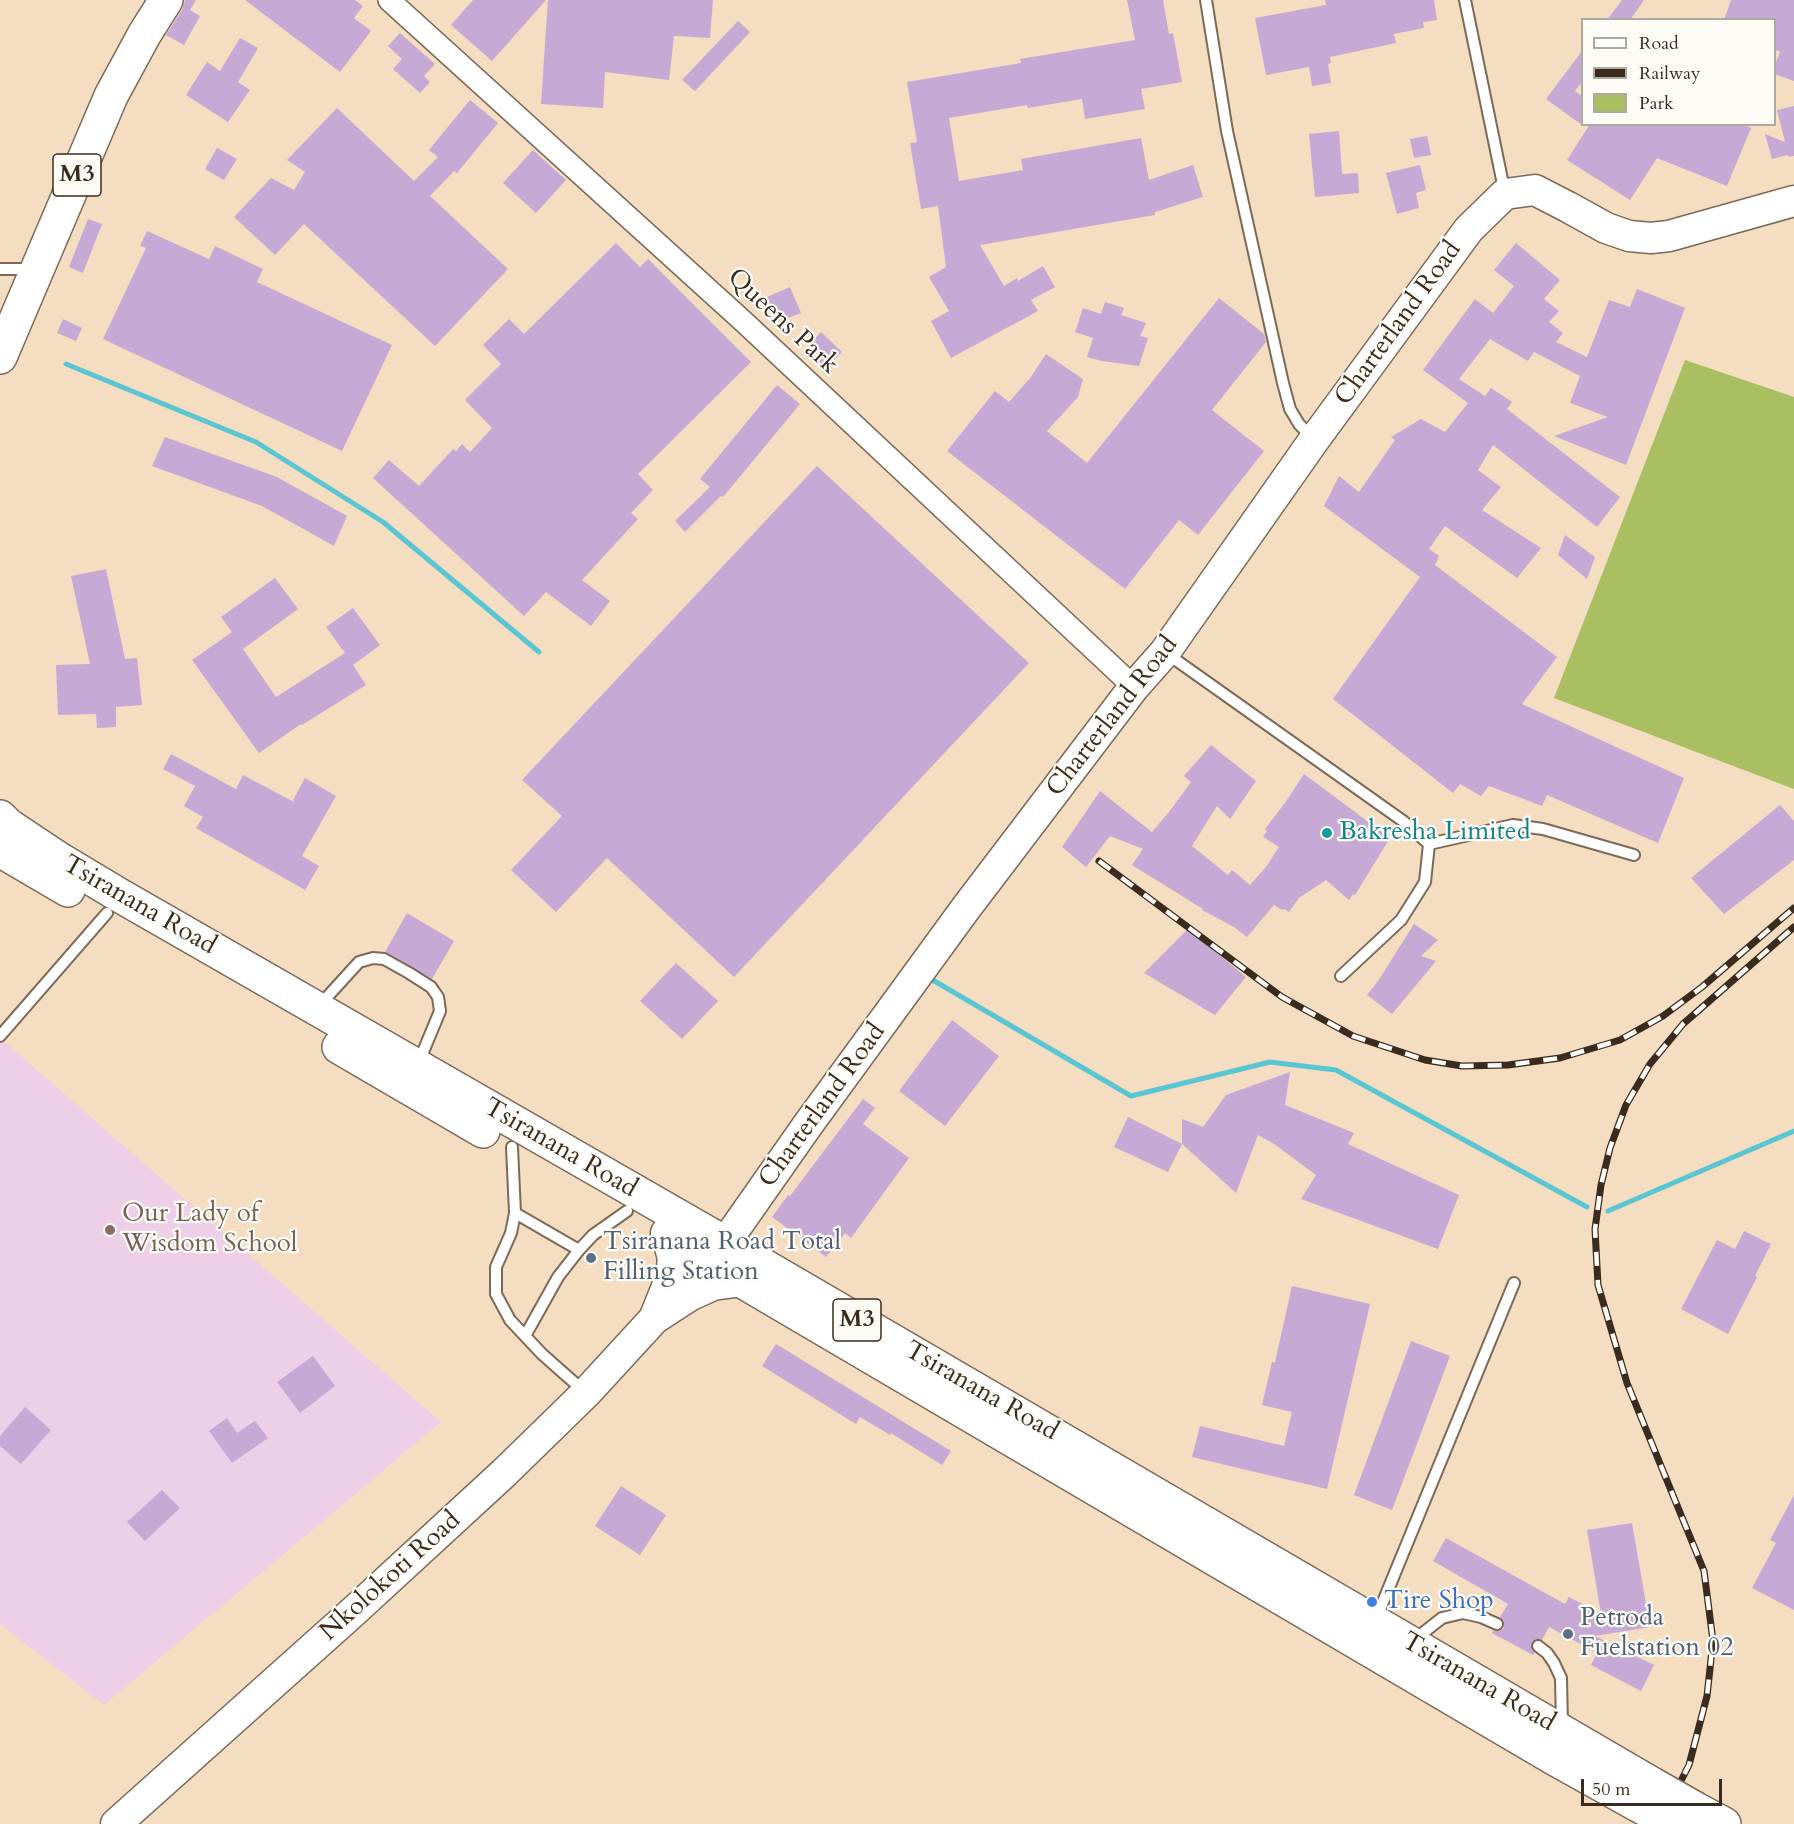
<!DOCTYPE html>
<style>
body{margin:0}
#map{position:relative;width:1794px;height:1824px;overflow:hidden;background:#f4ddc0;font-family:Cardo,serif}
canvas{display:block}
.legend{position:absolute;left:1581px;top:18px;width:195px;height:108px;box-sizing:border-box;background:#fdfcf7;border:2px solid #afa8a0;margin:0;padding:8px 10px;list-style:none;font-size:18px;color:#3b2a1e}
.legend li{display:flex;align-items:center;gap:12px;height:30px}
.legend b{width:30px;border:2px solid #afa8a0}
.scale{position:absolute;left:1581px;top:1779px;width:141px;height:27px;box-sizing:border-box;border:3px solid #3b2a1e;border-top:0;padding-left:8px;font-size:18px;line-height:21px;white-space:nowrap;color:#3b2a1e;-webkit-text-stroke:4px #fdfcf7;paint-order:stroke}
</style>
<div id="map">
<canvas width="1794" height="1824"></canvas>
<ul class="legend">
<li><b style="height:8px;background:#fff"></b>Road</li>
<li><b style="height:8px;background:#3b2a1e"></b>Railway</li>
<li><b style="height:16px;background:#aabe62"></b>Park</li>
</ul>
<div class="scale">50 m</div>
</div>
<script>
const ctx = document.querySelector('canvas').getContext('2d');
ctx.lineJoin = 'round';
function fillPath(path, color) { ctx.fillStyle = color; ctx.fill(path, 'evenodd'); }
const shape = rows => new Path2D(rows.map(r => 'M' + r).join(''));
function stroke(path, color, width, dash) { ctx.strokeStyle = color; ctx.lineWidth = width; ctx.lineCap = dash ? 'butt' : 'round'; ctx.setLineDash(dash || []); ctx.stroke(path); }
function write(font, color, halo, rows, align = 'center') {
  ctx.font = font + ' Cardo,serif'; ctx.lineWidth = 4.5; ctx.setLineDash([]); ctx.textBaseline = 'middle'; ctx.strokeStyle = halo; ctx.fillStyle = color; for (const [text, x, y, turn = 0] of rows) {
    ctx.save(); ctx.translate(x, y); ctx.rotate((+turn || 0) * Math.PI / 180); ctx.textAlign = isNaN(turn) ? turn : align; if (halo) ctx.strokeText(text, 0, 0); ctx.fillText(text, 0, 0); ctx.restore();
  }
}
const built = shape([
 [0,1038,441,1422,104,1705,0,1624]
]);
const green = shape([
 [1685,360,1794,397,1794,789,1554,698]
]);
const stream = shape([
 [66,364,256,442,383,522,539,652],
 [931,979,1131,1096,1270,1062,1336,1070,1587,1207],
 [1608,1211,1794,1131]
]);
const building = shape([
 [185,0,196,0,190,10,200,16,184,45,166,35,182,10],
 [245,0,355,0,363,6,354,18,371,31,340,72],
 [473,0,546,0,492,61,451,25],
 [548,0,713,0,710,38,674,36,669,80,605,72,603,108,541,104],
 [1127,0,1163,0,1169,34,1173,33,1182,82,1141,89,1145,109,1085,119,1082,99,1028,108,1027,105,949,118,959,181,1023,170,1021,159,1141,138,1149,180,1193,165,1203,197,1155,212,1155,215,980,245,1004,286,1017,278,1018,281,1043,266,1055,287,1031,300,1038,311,951,358,931,321,949,311,929,277,946,267,938,206,921,209,910,143,917,142,907,82,1021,63,1020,59,1135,40],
 [1325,0,1434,0,1437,20,1423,22,1424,28,1394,34,1396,43,1330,57,1331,63,1328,64,1331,83,1312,86,1309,67,1266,75,1255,18,1326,5],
 [1622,0,1644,0,1630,20,1607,20],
 [1731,0,1794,0,1794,81,1774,74,1774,67,1780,52,1774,49,1774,20,1724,20],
 [738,21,750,32,695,91,682,80],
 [400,33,435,64,424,76,430,82,420,93,393,69,402,59,388,46],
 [240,38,258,48,238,82,250,90,228,122,186,95,207,62,220,71],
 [1582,51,1582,82,1575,91,1582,96,1582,125,1546,99],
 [470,100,498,123,457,173,454,171,430,196,508,269,435,346,304,224,275,255,234,217,271,178,294,190,305,172,287,160,337,108,414,181,438,157,429,150],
 [1794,106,1794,156,1789,157,1788,155,1772,159,1765,134,1785,142,1777,110],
 [1590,124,1743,124,1751,128,1727,186,1657,158,1630,200,1567,160],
 [1339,131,1342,174,1358,173,1359,193,1315,197,1309,134],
 [1427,136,1431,155,1414,158,1410,139],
 [217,148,237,159,224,180,205,169],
 [533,150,566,180,536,213,503,183],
 [1420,165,1426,190,1416,193,1419,208,1397,214,1386,173],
 [88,219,102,224,83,273,69,267],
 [147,231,209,259,215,246,263,269,257,282,392,345,342,451,103,339,146,248,140,246],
 [616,243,640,267,648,259,751,362,638,474,653,490,631,513,638,519,582,580,610,601,591,626,546,592,524,616,373,478,389,460,419,486,453,449,456,451,462,444,470,452,492,428,465,400,501,364,483,345,509,319,524,334],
 [1516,243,1560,280,1544,299,1559,311,1549,322,1563,333,1556,342,1587,357,1609,300,1630,307,1637,289,1685,308,1626,465,1554,436,1608,417,1570,403,1580,376,1534,352,1528,361,1490,339,1459,379,1485,396,1491,388,1512,402,1507,409,1620,497,1597,527,1493,445,1478,470,1501,487,1482,510,1541,548,1517,578,1445,526,1429,549,1439,556,1435,565,1557,657,1522,704,1684,778,1658,843,1547,795,1542,806,1489,786,1481,796,1460,784,1453,793,1333,699,1420,577,1324,506,1339,476,1359,492,1395,440,1391,437,1421,419,1445,432,1468,403,1423,370,1475,299,1493,313,1514,286,1494,270],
 [790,287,801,313,777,322,767,297],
 [1219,298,1264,334,1266,342,1212,410,1264,451,1198,535,1179,520,1125,589,947,451,995,391,1009,402,1031,377,1046,354,1083,379,1078,397,1047,431,1087,463],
 [1105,302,1124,308,1121,315,1146,323,1140,336,1148,338,1139,366,1102,361,1087,357,1093,338,1075,332,1083,308,1101,314],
 [63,319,82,328,76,341,57,333],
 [821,332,842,352,825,369,804,350],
 [777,385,800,404,723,497,721,496,685,532,675,521,710,487,700,479],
 [165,437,277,477,347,516,334,546,262,506,152,466],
 [817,466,1029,663,734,977,607,858,556,912,511,870,562,816,522,780],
 [1565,535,1595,557,1587,579,1558,555],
 [106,569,125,659,137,658,142,705,116,707,116,727,97,728,96,714,58,715,56,665,90,664,71,576],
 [275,578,298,609,243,649,276,697,345,653,326,627,353,608,380,645,353,665,366,685,302,725,301,724,259,753,192,660,232,632,221,617],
 [1211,745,1256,781,1230,819,1217,806,1192,846,1228,875,1232,870,1250,885,1266,867,1279,847,1263,837,1267,831,1265,829,1287,800,1304,774,1390,838,1355,895,1353,894,1349,900,1326,880,1299,898,1289,912,1284,909,1282,910,1274,905,1247,937,1234,927,1202,910,1203,909,1132,865,1143,849,1110,836,1086,867,1062,847,1100,791,1152,832,1169,812,1191,782,1184,776],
 [171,754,236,789,243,775,294,802,293,800,305,778,336,796,302,856,319,866,305,890,196,828,203,817,184,806,195,786,163,769],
 [1780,805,1794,821,1794,860,1724,914,1691,878],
 [407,913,454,941,432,979,385,952],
 [1414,924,1438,940,1421,956,1436,961,1392,1014,1367,995,1378,981],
 [1188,929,1246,977,1215,1015,1144,973],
 [676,963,718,1001,682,1039,640,1001],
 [952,1020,999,1056,945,1126,899,1091],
 [1290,1072,1285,1105,1354,1133,1348,1144,1459,1195,1438,1249,1301,1199,1316,1175,1274,1144,1258,1135,1236,1193,1182,1144,1182,1119,1203,1127,1226,1095],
 [863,1099,875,1108,863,1124,909,1158,851,1238,845,1233,826,1257,772,1217,788,1195,790,1196],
 [1128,1117,1182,1144,1168,1172,1114,1147],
 [1744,1231,1771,1244,1755,1276,1757,1277,1728,1334,1681,1309,1717,1240,1735,1249],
 [1292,1286,1370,1304,1327,1489,1192,1457,1200,1426,1284,1446,1292,1412,1262,1405,1272,1362,1275,1362],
 [1411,1341,1450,1356,1392,1510,1354,1495],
 [776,1344,951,1451,942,1465,891,1433,890,1435,860,1417,856,1424,762,1366],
 [313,1356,335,1386,300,1413,277,1382],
 [25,1407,51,1430,21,1464,0,1446,0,1436],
 [227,1418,237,1433,255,1421,268,1438,232,1463,209,1431],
 [621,1486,666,1515,640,1555,595,1526],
 [162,1490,180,1508,145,1541,127,1522],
 [1794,1495,1794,1610,1752,1588,1776,1543,1770,1540],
 [1632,1523,1650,1627,1595,1636,1654,1665,1641,1691,1591,1665,1597,1653,1549,1627,1542,1640,1536,1639,1532,1642,1531,1646,1535,1653,1533,1655,1492,1633,1493,1631,1501,1630,1504,1628,1504,1623,1500,1617,1508,1604,1433,1561,1446,1538,1565,1604,1569,1597,1601,1614,1587,1530]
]);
const lane = shape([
 [1206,0,1227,131,1283,383,1290,409,1299,424,1313,439],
 [1465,0,1505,194],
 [0,269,32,269],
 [1166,653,1403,821,1429,844,1425,882,1401,920,1341,976],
 [1429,844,1513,825,1543,829,1634,855],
 [318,1007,359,962,373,958,384,959,409,973,431,987,438,997,440,1011,418,1064],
 [0,1036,107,913],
 [512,1147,515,1213,511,1233,496,1267,496,1294,510,1320,542,1354,586,1393],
 [515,1213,579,1250],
 [525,1336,558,1277,579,1250,593,1235,627,1211],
 [1376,1619,1514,1283],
 [1414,1640,1442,1618,1463,1613,1481,1617,1497,1624],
 [1538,1646,1547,1653,1554,1663,1561,1678,1562,1725]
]);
const street = shape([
 [389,0,744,322,1134,687]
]);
const secondary = shape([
 [725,1243,807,1126,966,908,1134,687,1165,652,1314,440,1469,229,1505,194,1535,190,1568,207,1606,228,1629,236,1651,238,1669,236,1794,201],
 [654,1319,671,1277,673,1258,666,1233],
 [116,1824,353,1612,504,1473,586,1393,654,1319,691,1295,713,1285,742,1281]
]);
const highway = shape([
 [0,357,111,96,144,35,166,0],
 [0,817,8,825,59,859,119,895,725,1243,1652,1784],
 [0,850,68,890],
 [339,1047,483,1131],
 [669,1235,742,1281,1552,1757,1638,1805],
 [1696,1809,1724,1824]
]);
const rail = shape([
 [1099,861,1282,997,1353,1036,1425,1060,1462,1066,1508,1065,1560,1058,1620,1040,1663,1016,1702,987,1794,908],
 [1659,1824,1689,1765,1707,1696,1713,1641,1704,1571,1627,1383,1598,1285,1595,1229,1601,1185,1610,1148,1626,1105,1650,1064,1683,1024,1794,927]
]);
const highwayBridge = shape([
 [1652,1784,1696,1809],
 [1638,1805,1673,1824]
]);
const markers = [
 [1327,833,6,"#0f9aa8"],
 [110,1230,6,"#8d6e63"],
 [591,1258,6,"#5c6f8a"],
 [1372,1602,6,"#3f7fe0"],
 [1568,1634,6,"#5c6f8a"]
];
const shields = [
 [77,175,48],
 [857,1320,48]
];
const shieldNames = [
 ["M3",77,175],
 ["M3",857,1320]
];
const streetNames = [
 ["Queens Park",782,322,43],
 ["Charterland Road",1399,324,-54],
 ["Charterland Road",1113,717,-52],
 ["Tsiranana Road",139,906,30],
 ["Charterland Road",823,1106,-54],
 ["Tsiranana Road",560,1149,30],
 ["Tsiranana Road",981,1392,30],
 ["Nkolokoti Road",391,1577,-42],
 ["Tsiranana Road",1478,1683,30]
];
const cultureNames = [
 ["Bakresha Limited",1339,833]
];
const educationNames = [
 ["Our Lady of",122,1215],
 ["Wisdom School",122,1245]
];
const serviceNames = [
 ["Tsiranana Road Total",603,1243],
 ["Filling Station",603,1273],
 ["Petroda",1580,1619],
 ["Fuelstation 02",1580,1649]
];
const shopNames = [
 ["Tire Shop",1384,1602]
];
fillPath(built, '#edd0e8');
fillPath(green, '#aabe62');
stroke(stream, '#5ac6d4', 5);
fillPath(building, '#c6aad5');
stroke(lane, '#7c6957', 14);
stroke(street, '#7c6957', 24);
stroke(secondary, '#7c6957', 33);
stroke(highway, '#7c6957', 36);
stroke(lane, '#fff', 10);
stroke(street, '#fff', 21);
stroke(secondary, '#fff', 30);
stroke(highway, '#fff', 33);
stroke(rail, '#3b2a1e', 7);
stroke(rail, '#fdfcf7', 4.5, [14]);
stroke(highwayBridge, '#7c6957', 36, []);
stroke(highwayBridge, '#fff', 33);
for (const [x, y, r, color] of markers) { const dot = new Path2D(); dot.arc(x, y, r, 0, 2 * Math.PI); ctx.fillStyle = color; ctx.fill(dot); stroke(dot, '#fdfcf7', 2); }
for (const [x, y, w] of shields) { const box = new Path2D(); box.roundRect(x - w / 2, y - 21, w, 42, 4.5); ctx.fillStyle = '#fdfcf7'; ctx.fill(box); stroke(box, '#3b2a1e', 1.5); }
write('bold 24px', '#3b2a1e', null, shieldNames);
write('26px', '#3b2a1e', '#fdfcf7', streetNames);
write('26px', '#0d838f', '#fdfcf7', cultureNames, 'left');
write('26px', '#785e54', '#fdfcf7', educationNames, 'left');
write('26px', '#4e5e75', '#fdfcf7', serviceNames, 'left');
write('26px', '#366cbe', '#fdfcf7', shopNames, 'left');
</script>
